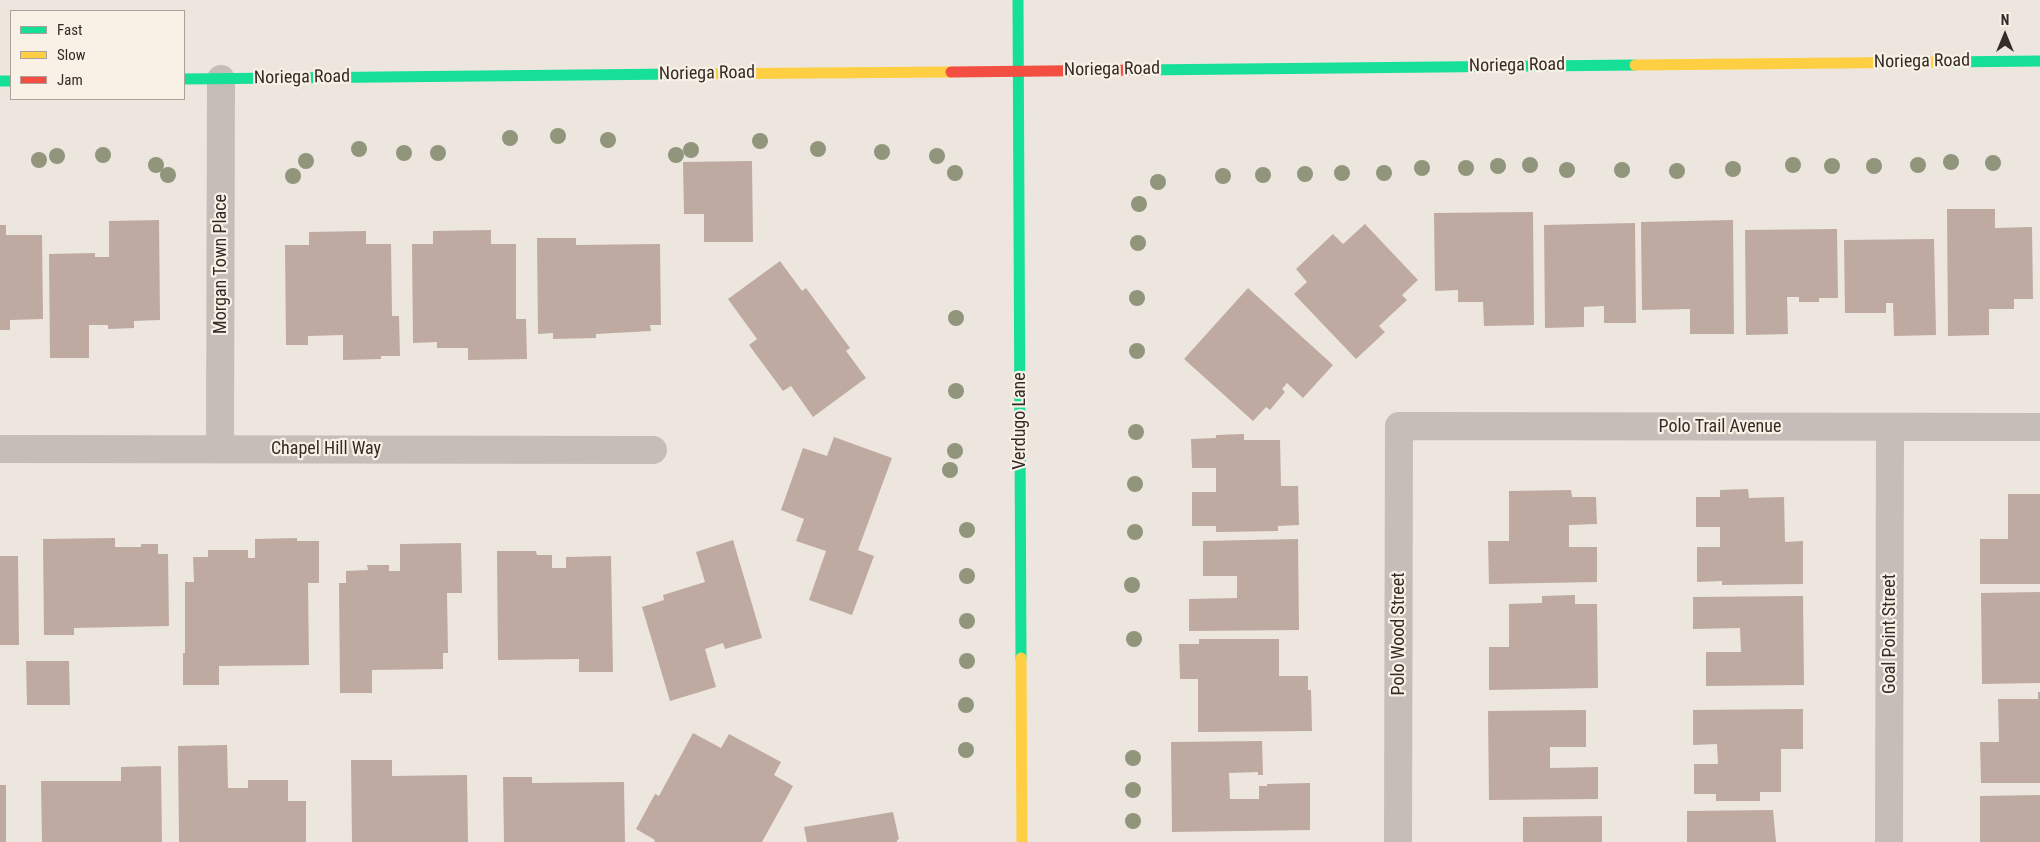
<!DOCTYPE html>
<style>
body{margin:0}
#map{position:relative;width:2040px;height:842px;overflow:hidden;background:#ece6df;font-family:"Roboto Condensed",sans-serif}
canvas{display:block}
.legend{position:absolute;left:10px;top:10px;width:175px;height:90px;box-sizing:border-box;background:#f9f0e6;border:1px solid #aba19a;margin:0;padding:6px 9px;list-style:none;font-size:15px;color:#352b27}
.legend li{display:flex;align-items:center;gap:10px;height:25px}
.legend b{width:25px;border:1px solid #aba19a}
.north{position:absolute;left:1980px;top:10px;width:50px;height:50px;-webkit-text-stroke:4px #f9f0e6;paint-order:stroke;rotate:0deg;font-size:14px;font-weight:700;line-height:20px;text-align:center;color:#352b27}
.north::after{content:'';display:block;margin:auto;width:18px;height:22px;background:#352b27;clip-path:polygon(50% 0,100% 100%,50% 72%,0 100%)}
</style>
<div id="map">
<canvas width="2040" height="842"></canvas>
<ul class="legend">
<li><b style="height:6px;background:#16e098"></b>Fast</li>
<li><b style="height:6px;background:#ffcf43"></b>Slow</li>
<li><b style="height:6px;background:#f24e42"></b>Jam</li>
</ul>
<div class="north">N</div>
</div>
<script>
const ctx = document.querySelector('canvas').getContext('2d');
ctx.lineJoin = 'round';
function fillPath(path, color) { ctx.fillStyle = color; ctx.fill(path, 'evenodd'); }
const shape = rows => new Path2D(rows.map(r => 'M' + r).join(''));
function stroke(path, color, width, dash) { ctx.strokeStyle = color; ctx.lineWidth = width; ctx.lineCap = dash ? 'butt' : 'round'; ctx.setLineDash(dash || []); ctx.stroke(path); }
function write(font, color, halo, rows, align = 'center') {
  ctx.font = font + ' "Roboto Condensed",sans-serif'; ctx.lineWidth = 4.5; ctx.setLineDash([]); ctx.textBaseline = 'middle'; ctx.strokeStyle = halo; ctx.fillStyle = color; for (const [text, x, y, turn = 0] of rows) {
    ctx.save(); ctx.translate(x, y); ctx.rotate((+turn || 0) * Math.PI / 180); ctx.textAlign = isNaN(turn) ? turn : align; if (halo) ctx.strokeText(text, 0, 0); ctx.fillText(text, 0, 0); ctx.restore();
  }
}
const building = shape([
 [752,161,753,242,704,242,704,214,684,214,683,162],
 [1947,209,1995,209,1995,228,2032,227,2033,299,2014,299,2014,309,1989,309,1989,335,1948,336],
 [1533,212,1534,325,1484,326,1483,302,1458,302,1458,290,1435,291,1434,213],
 [159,220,160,320,134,321,134,328,108,329,108,325,89,325,89,358,50,358,49,254,95,253,95,257,109,257,109,221],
 [1733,220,1734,334,1690,334,1690,309,1642,310,1641,222],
 [1635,223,1636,323,1604,323,1604,306,1584,307,1584,327,1545,328,1544,225],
 [1365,224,1418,280,1402,295,1407,300,1379,326,1385,332,1356,359,1294,294,1307,282,1296,269,1333,234,1343,244],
 [0,225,6,225,6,235,42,235,43,319,10,320,10,330,0,330],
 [1837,229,1838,298,1819,298,1819,302,1799,302,1799,297,1787,297,1788,334,1746,335,1745,230],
 [491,230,491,244,516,244,516,319,526,319,527,359,468,360,468,348,437,348,437,342,413,343,412,244,433,244,433,231],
 [366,231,366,244,391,244,392,316,399,316,400,356,381,356,381,359,343,360,343,335,308,336,308,345,286,345,285,245,309,245,309,232],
 [537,238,576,238,576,245,660,244,661,325,650,325,651,331,596,334,596,338,553,339,553,333,538,334],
 [1934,239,1936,335,1894,336,1893,303,1886,303,1886,313,1845,313,1844,240],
 [780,261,802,291,806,288,850,348,846,351,866,378,813,417,791,386,783,391,749,345,757,339,728,299],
 [1248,288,1333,365,1303,398,1287,383,1282,389,1285,392,1270,410,1266,407,1253,421,1184,359],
 [1244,434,1244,440,1280,440,1281,486,1298,486,1299,525,1278,526,1278,531,1216,532,1216,526,1192,526,1192,492,1216,492,1216,468,1192,468,1191,439,1216,438,1216,435],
 [834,437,892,458,858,550,874,556,852,615,809,600,826,551,796,541,804,519,781,510,803,448,827,456],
 [1748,489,1749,498,1784,497,1785,542,1803,541,1803,584,1722,585,1722,581,1697,582,1697,547,1720,547,1720,527,1696,527,1696,497,1720,497,1720,490],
 [1571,490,1572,497,1596,497,1597,524,1569,525,1569,547,1597,547,1597,582,1489,584,1488,541,1509,541,1509,491],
 [2008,494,2040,494,2040,584,1980,584,1980,539,2008,539],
 [115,538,115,547,141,547,141,544,158,544,158,554,168,554,169,626,74,628,74,635,44,635,43,539],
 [297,538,297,541,319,541,319,583,308,583,309,665,219,666,219,685,183,685,183,653,185,653,185,582,194,582,193,557,208,557,208,550,248,550,248,558,255,558,255,539],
 [1298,539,1299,630,1189,631,1189,599,1237,598,1237,576,1203,576,1203,541],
 [733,540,762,638,725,649,723,643,705,649,716,687,670,701,642,607,664,600,663,595,705,582,696,552],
 [461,543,462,593,447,593,448,653,443,653,443,669,372,670,372,693,340,693,339,583,346,583,346,571,368,570,367,565,389,565,389,571,400,571,400,544],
 [497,551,536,551,537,555,552,555,552,568,566,568,566,557,611,556,613,672,579,672,579,659,498,660],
 [0,556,18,556,19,645,0,645],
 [2040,592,2040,683,1982,684,1981,593],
 [1575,595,1575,604,1597,604,1598,688,1489,690,1489,647,1509,647,1509,604,1542,603,1542,596],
 [1803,596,1804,685,1706,686,1706,652,1741,652,1740,628,1693,629,1693,597],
 [1199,639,1279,639,1279,676,1308,676,1308,690,1311,690,1312,731,1198,732,1198,679,1180,679,1179,644,1199,644],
 [26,661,69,661,70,705,27,705],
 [2038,692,2040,692,2040,783,1981,783,1980,742,1999,742,1998,699,2038,699],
 [1803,709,1803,749,1781,749,1781,792,1760,792,1760,801,1716,801,1716,794,1694,794,1694,764,1718,764,1717,744,1693,745,1693,710],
 [1586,710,1586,747,1550,747,1550,768,1598,767,1598,799,1489,800,1488,711],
 [693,733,721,748,729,734,781,762,774,775,793,786,762,842,654,842,655,840,636,829,655,794,659,796],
 [1262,741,1263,775,1258,775,1258,772,1229,773,1230,799,1259,799,1259,786,1267,786,1267,784,1310,783,1310,830,1172,832,1171,742],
 [227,745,228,788,248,788,248,780,288,780,288,801,306,801,306,842,179,842,178,746],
 [351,760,392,760,392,776,467,775,468,842,352,842],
 [161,766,162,842,42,842,41,781,121,781,121,767],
 [503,777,532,777,532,783,624,782,625,842,504,842],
 [0,785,6,785,6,842,0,842],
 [2040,795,2040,842,1980,842,1980,796],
 [1773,810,1776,842,1687,842,1687,811],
 [893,812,899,839,897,840,897,842,807,842,804,827],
 [1602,816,1602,842,1523,842,1523,817]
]);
const street = shape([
 [0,449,653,450],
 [220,449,221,79],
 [1398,842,1399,426,2040,427],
 [1889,842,1890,427]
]);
const fast = shape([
 [1018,0,1021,658],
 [1942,62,2040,61],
 [1141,70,1635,65],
 [184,79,677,74],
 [0,81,11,81]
]);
const slow = shape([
 [1635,65,1942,62],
 [677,74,951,72],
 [1021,658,1022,842]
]);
const jam = shape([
 [951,72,1141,70]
]);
const trees = [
 [558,136],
 [510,138],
 [608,140],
 [760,141],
 [359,149],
 [818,149],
 [691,150],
 [882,152],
 [404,153],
 [438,153],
 [103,155],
 [676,155],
 [57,156],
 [937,156],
 [39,160],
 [306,161],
 [1951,162],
 [1993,163],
 [156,165],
 [1530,165],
 [1793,165],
 [1918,165],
 [1498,166],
 [1832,166],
 [1874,166],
 [1422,168],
 [1466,168],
 [1733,169],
 [1567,170],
 [1622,170],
 [1677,171],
 [955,173],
 [1342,173],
 [1384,173],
 [1305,174],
 [168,175],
 [1263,175],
 [293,176],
 [1223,176],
 [1158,182],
 [1139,204],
 [1138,243],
 [1137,298],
 [956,318],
 [1137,351],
 [956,391],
 [1136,432],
 [955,451],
 [950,470],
 [1135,484],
 [967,530],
 [1135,532],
 [967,576],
 [1132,585],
 [967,621],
 [1134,639],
 [967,661],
 [966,705],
 [966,750],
 [1133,758],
 [1133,790],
 [1133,821]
];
const streetNames = [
 ["Noriega Road",1922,62,-1],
 ["Noriega Road",1517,66,-1],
 ["Noriega Road",1112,70,-1],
 ["Noriega Road",707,74,-1],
 ["Noriega Road",302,78,-1],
 ["Morgan Town Place",221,264,-90],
 ["Verdugo Lane",1020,421,-90],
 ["Polo Trail Avenue",1720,427],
 ["Chapel Hill Way",326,449],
 ["Polo Wood Street",1399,634,-90],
 ["Goal Point Street",1890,634,-90]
];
fillPath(building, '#bfaaa1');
stroke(street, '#c4bdb8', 28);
stroke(fast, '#16e098', 11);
stroke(slow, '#ffcf43', 11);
stroke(jam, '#f24e42', 11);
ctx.fillStyle = '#90957c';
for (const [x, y] of trees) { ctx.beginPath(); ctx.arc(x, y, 8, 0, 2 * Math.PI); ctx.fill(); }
write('18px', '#352b27', '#f9f0e6', streetNames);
</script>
